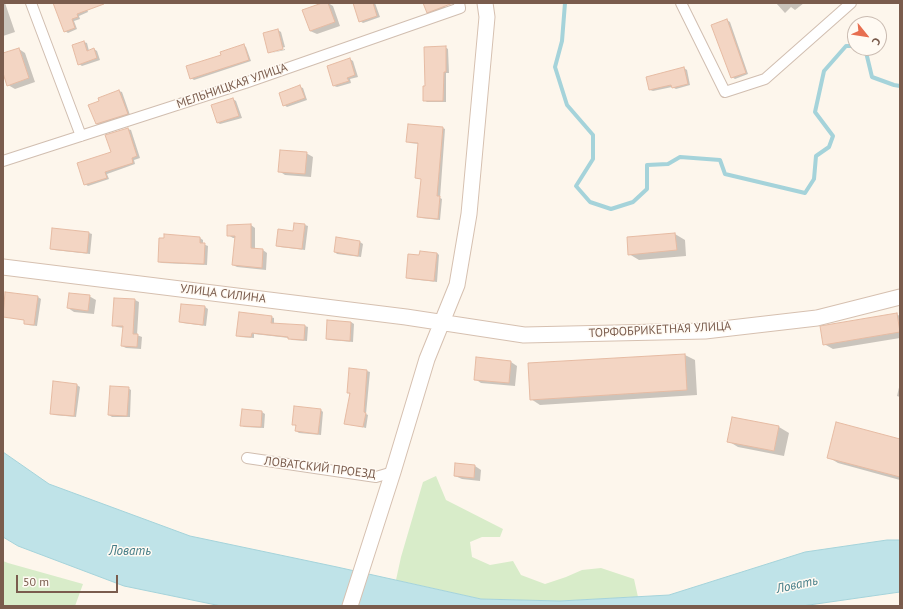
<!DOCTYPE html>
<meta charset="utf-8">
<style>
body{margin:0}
#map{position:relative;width:903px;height:609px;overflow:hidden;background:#fdf6ec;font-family:"PT Sans",sans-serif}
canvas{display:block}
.frame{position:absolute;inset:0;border:4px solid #7a5c4d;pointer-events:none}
.north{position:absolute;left:847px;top:16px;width:40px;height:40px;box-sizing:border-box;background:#fffaf3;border:1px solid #cabbb1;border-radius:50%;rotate:120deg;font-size:11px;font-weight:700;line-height:16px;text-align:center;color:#7a5c4d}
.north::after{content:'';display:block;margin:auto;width:14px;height:18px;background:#e76f51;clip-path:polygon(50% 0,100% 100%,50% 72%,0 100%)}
.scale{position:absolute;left:16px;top:575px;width:102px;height:18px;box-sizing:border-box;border:2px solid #7a5c4d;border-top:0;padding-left:5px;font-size:12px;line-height:14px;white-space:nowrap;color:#7a5c4d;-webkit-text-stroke:3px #fffaf3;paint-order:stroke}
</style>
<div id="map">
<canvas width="903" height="609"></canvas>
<div class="frame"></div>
<div class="north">С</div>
<div class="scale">50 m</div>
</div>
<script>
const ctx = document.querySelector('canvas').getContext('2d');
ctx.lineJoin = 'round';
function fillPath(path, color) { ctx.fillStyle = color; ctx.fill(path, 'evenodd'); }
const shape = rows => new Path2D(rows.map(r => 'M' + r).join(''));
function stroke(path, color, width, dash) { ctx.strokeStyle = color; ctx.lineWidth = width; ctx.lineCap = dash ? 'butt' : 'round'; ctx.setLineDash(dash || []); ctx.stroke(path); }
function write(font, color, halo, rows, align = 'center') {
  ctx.font = font + ' "PT Sans",sans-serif'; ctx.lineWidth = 3; ctx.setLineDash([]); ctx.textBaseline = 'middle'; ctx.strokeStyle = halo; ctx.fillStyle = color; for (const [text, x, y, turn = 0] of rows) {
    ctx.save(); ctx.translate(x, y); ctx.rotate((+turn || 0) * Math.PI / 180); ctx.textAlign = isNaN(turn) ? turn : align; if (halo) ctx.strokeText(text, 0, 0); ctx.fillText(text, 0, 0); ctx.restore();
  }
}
const green = shape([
 [436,476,446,500,503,529,500,537,482,537,470,542,472,557,490,565,513,561,521,575,545,584,566,577,582,570,601,568,634,579,638,597,560,601,481,599,396,580,401,557,423,482],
 [3,561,8,563,83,584,75,606,3,606]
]);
const water = shape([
 [3,452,49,484,190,536,337,567,481,599,560,601,669,595,805,552,887,540,900,540,900,592,802,606,221,606,124,586,18,546,3,537,3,452]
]);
const shadow = shape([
 [3,3,5,3,15,32,3,36],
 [55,3,85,3,88,12,79,16,80,19,74,21,77,29,68,33,65,31],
 [325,3,328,3,333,6,340,26,317,34,310,31],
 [356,3,375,3,380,17,363,23,360,21],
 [424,3,444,3,446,8,430,14,427,12],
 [776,3,804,3,795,10,791,7,785,13],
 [727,20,730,22,748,74,735,79,732,77],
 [278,30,281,32,285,47,270,51,270,53,269,52],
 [84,42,87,43,89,51,94,49,97,51,100,60,82,66,79,64],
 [243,45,246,47,251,61,194,80,191,78,222,55],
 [445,47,448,49,449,73,446,73,446,102,427,102,424,100,426,87],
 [19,49,25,53,35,82,15,89,8,85,3,70,3,54],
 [285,49,285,50,271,53],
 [350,59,353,61,358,77,350,79,351,83,337,87,334,86],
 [684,68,687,70,690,85,676,89,672,87,653,91,650,90],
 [300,87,303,88,307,100,287,107,284,105],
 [119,91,122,92,130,115,99,125,96,124,100,101],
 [233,99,236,101,242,118,220,124,218,123,212,106],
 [443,128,445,129,440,198,442,199,440,220,421,218,418,217,422,179,416,178,419,144,410,143,407,141],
 [128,129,131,130,140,158,134,160,135,164,107,174,109,179,88,186,85,184,113,153],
 [306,153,313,157,311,177,285,175,279,171],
 [251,225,255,228,255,250,263,250,267,253,266,270,237,267,233,265,236,238,233,238,228,235],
 [305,225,308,226,305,250,280,247,277,246],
 [89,233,92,234,90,254,54,250,51,249],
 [675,234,685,240,686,256,639,260,629,254],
 [200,238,203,240,203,244,208,246,207,265,162,263,159,262],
 [337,238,360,242,363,244,361,257,337,254,335,252],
 [437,253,439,255,437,282,410,279,407,277,420,256],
 [6,293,38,297,41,299,37,326,28,325,25,323,25,320,3,316],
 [89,296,96,300,94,314,74,312,68,308],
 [135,300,139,302,137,335,142,337,141,349,126,348,122,346,124,328,117,327,113,325],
 [182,305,205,307,208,309,206,326,183,323,180,321],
 [896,314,900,316,900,338,833,349,824,344],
 [271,317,274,318,274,324,305,326,308,327,307,341,292,340,289,338,254,334,254,338,240,337,237,335],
 [328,321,351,322,354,324,353,342,330,340,327,339],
 [685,355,695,360,697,395,540,405,531,399,529,364],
 [511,362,517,366,515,386,481,383,475,379],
 [367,371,370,372,366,414,368,415,366,428,345,423,351,394,348,393],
 [900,383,900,397,897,396],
 [77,385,80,387,76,417,54,415,51,413],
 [128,388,131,390,130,417,112,417,109,415],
 [243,410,262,412,265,414,264,428,244,427,241,425],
 [321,410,323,412,321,435,299,433,296,431,296,426,293,424],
 [733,418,779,427,789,433,784,456,738,447,728,441],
 [900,440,900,480,838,463,828,457],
 [475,466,481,470,480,481,462,479,455,476]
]);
const stream = shape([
 [565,3,562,41,555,67,567,105,593,135,593,159,576,186,590,202,611,209,633,202,647,189,647,165,668,164,680,157,720,160,725,174,805,193,814,179,816,156,829,147,833,136,815,112,824,71,846,46,855,46],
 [865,48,872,77,894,85,900,86]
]);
const building = shape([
 [53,3,104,3,104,4,77,14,78,17,72,19,75,28,64,32,53,3],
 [322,3,328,3,335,22,310,31,302,10,322,3],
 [353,3,373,3,377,16,359,22,353,3],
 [423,3,453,3,427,13,423,3],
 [727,19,746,73,731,78,711,25,727,19],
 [278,29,283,49,268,53,263,33,278,29],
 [84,41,87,51,94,48,97,58,78,65,72,45,84,41],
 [244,44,249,60,190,79,186,66,221,55,220,52,244,44],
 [446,46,446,72,444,72,443,101,423,101,423,86,425,86,424,47,446,46],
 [19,48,29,78,7,86,3,73,3,53,19,48],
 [350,58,355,75,347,78,349,81,333,86,327,66,350,58],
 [684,67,688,84,672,88,671,85,649,90,646,77,684,67],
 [300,85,305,98,283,106,279,93,300,85],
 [119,90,128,114,96,124,88,105,99,101,98,98,119,90],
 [233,98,239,116,217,123,211,105,233,98],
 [408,124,443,127,437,196,440,196,438,219,417,217,421,179,415,178,418,143,406,142,408,124],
 [128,128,137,156,132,158,133,163,105,172,107,178,84,185,77,163,111,152,105,135,128,128],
 [280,150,307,152,305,174,278,172,280,150],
 [294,223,305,224,302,249,276,246,278,229,293,231,294,223],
 [251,224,251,248,263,249,262,268,232,265,235,236,227,236,227,225,251,224],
 [52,228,89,232,87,253,50,249,52,228],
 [675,233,677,250,628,255,627,237,675,233],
 [164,234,200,237,200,243,205,243,204,264,158,262,159,238,164,238,164,234],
 [336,237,360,241,358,256,334,252,336,237],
 [420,251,437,253,434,281,406,278,408,254,419,255,420,251],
 [5,292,38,296,34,325,24,324,24,320,3,317,5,292],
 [69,293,90,295,88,311,67,308,69,293],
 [114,298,135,299,133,334,138,334,137,347,121,346,123,326,112,326,114,298],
 [181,304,205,306,203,325,179,322,181,304],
 [239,312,272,316,271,323,305,325,304,340,288,339,288,337,252,333,251,337,236,336,239,312],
 [897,313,900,332,823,345,820,326,897,313],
 [327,320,351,322,350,341,326,339,327,320],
 [685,354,687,390,530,400,528,363,685,354],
 [476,357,511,361,509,383,474,380,476,357],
 [349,368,367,370,364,412,366,413,363,427,344,424,350,393,347,393,349,368],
 [53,381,77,384,74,416,50,414,53,381],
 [110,386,129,387,127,416,108,415,110,386],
 [294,406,321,409,318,434,295,431,296,425,292,425,294,406],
 [242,409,262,411,261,427,240,426,242,409],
 [732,417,779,426,774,451,727,442,732,417],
 [836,422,900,439,900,477,827,458,836,422],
 [455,463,475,465,474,478,454,476,455,463]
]);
const street = shape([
 [31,3,81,136],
 [681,3,725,92,765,79,851,3],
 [3,161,245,83,460,8,459,3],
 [247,458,376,477,393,472]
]);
const secondary = shape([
 [3,267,406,317,524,335,705,331,817,318,900,297],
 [350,606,393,472,427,359,457,285,469,214,487,17,485,3]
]);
const streetNames = [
 ["МЕЛЬНИЦКАЯ УЛИЦА",232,86,-19],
 ["УЛИЦА СИЛИНА",223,294,7],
 ["ТОРФОБРИКЕТНАЯ УЛИЦА",660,330,-3],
 ["ЛОВАТСКИЙ ПРОЕЗД",320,468,7]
];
const waterNames = [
 ["Ловать",130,551],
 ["Ловать",797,585,-12]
];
fillPath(green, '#d8ecc9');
fillPath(water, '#bfe3e8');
stroke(water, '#a5d3da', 1);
fillPath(shadow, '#0003');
stroke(stream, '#a5d3da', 4);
fillPath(building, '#f3d5c3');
stroke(building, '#e6bba3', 1);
stroke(street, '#d1beb0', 12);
stroke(secondary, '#d6c0b0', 17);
stroke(street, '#fff', 10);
stroke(secondary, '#fff', 15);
write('12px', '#7a5c4d', '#fffaf3', streetNames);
write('italic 13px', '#437c86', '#fffaf3', waterNames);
</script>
